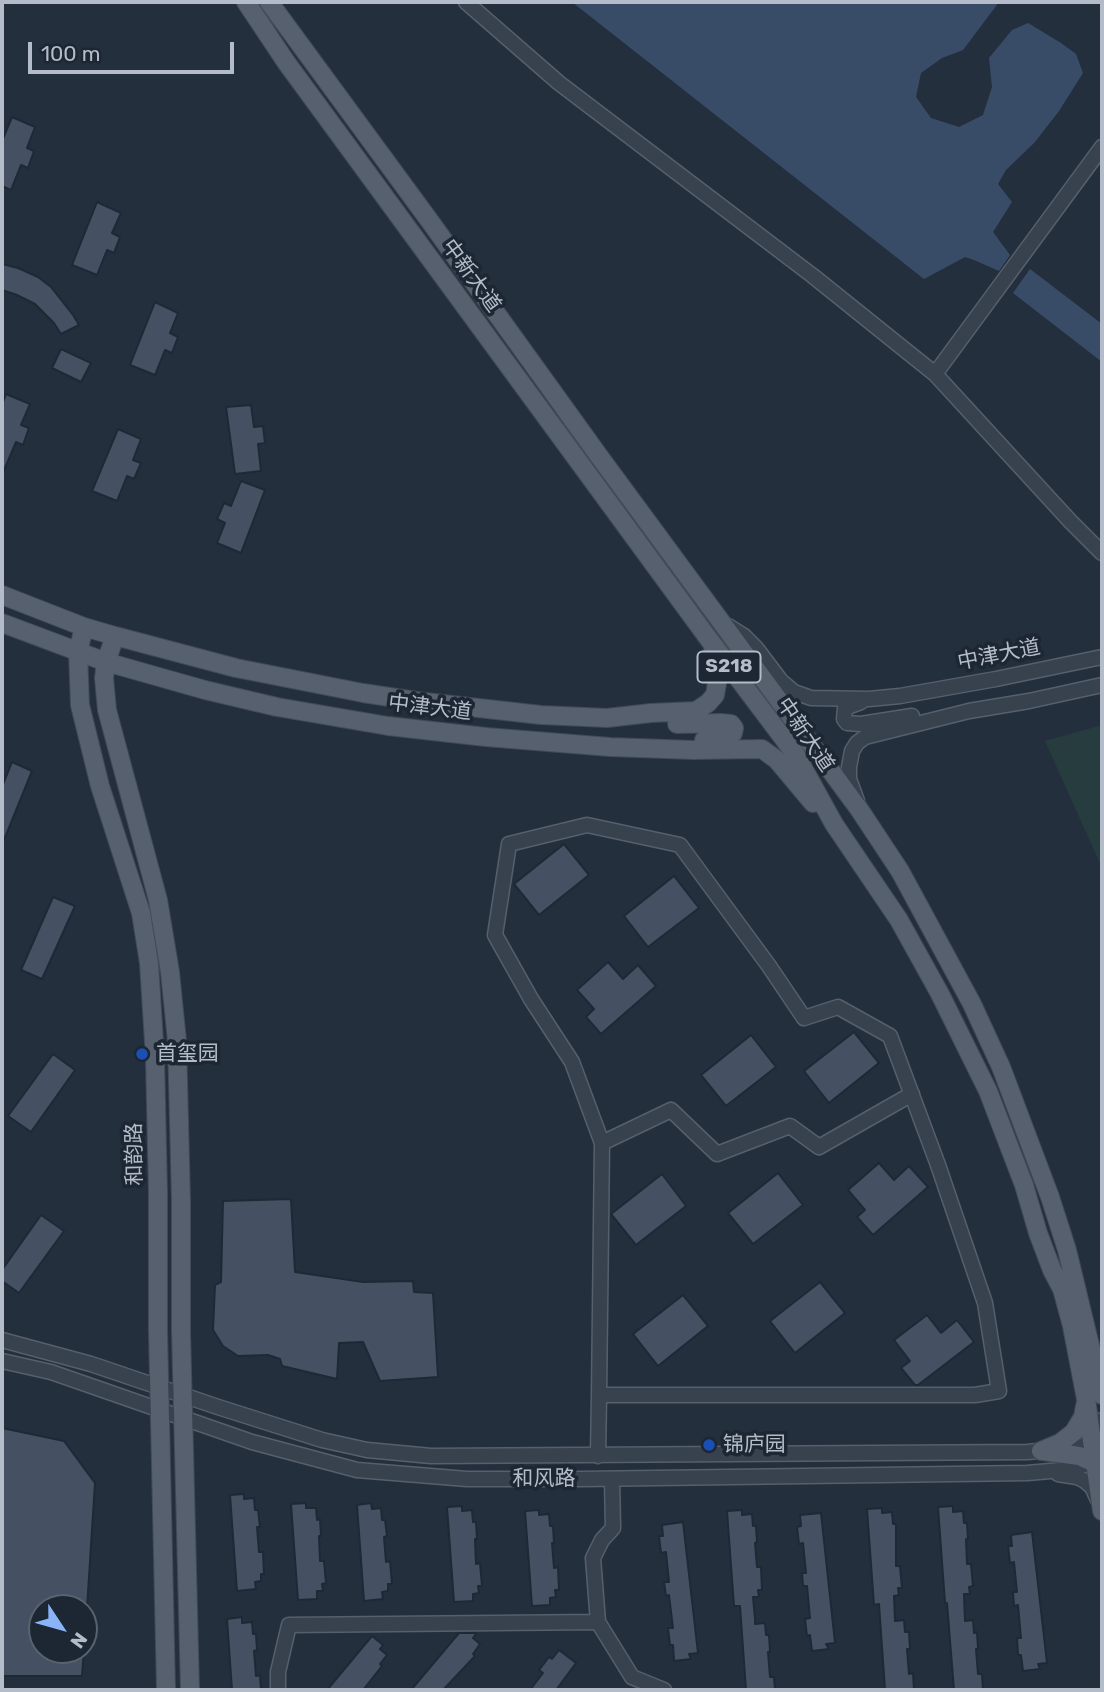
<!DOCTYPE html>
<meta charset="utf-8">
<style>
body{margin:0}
#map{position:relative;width:1104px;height:1692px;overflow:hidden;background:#242f3e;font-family:Rubik,sans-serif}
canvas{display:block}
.frame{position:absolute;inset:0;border:4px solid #b4bcc9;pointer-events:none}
.north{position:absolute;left:28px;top:1594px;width:70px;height:70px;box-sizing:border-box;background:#1d2633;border:2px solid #59626f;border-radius:50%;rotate:126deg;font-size:19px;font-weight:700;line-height:28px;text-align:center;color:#b4bcc9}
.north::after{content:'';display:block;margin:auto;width:24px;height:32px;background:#8ab4f8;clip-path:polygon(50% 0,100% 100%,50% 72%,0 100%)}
.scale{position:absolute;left:28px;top:42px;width:206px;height:32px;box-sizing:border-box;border:4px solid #b4bcc9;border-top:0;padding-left:9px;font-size:21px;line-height:24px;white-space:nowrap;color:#b4bcc9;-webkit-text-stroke:5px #1d2633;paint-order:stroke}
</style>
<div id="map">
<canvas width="1104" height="1692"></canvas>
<div class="frame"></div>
<div class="north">N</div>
<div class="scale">100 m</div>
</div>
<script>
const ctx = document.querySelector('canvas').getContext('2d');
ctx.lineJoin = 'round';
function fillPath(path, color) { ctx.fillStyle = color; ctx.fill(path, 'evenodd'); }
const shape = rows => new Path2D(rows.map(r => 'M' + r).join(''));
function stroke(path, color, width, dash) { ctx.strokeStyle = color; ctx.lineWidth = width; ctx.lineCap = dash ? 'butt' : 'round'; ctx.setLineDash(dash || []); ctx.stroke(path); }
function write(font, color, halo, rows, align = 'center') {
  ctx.font = font + ' Rubik,"Noto Sans SC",sans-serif'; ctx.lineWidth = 7; ctx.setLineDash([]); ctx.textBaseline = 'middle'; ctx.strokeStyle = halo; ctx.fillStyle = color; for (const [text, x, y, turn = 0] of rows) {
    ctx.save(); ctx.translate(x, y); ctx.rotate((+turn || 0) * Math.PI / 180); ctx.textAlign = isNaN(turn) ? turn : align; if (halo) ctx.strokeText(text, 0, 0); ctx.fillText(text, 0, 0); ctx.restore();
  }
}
const green = shape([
 [1102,725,1102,868,1045,741]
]);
const water = shape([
 [572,2,999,2,963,50,942,58,921,73,916,97,931,118,959,127,983,115,992,87,989,58,1012,30,1028,23,1061,43,1076,54,1083,73,1059,111,1035,142,1006,170,998,184,1012,202,993,232,1010,255,999,271,974,260,965,257,924,279],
 [1030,269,1102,324,1102,362,1013,293]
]);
const building = shape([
 [12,117,35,127,27,148,34,151,28,168,21,165,11,190,2,186,2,141,12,117],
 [97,202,121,213,112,233,120,237,114,253,107,250,97,275,72,265,97,202],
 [2,264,18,268,38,277,51,287,73,315,79,325,61,334,54,323,35,304,17,295,2,290,2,264],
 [155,302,178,313,170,333,178,337,172,353,165,350,155,375,130,365,155,302],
 [61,349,91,363,81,382,52,368,61,349],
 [6,394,30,404,21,425,29,428,23,445,16,442,2,475,2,405,6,394],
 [251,405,254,427,263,426,265,443,258,444,261,471,235,474,226,407,251,405],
 [118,429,141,439,133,460,141,463,134,479,127,476,117,501,92,491,118,429],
 [241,481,265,490,241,553,217,543,225,523,217,519,224,503,231,506,241,481],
 [12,762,32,771,2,845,2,787,12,762],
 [564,844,589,875,539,915,514,884,564,844],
 [674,876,699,908,648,947,624,916,674,876],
 [53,897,75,906,42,979,21,970,53,897],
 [608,962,623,979,638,965,656,986,601,1034,586,1017,594,1009,577,990,608,962],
 [854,1032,879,1063,829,1103,804,1071,854,1032],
 [751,1035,776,1067,726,1106,701,1075,751,1035],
 [53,1054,75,1070,31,1132,8,1116,53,1054],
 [879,1163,894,1180,909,1166,928,1187,873,1235,857,1217,865,1210,848,1190,879,1163],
 [778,1173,803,1205,753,1244,728,1213,778,1173],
 [662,1174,686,1206,636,1245,611,1214,662,1174],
 [291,1199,295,1272,363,1282,413,1281,414,1292,433,1293,438,1377,380,1381,363,1342,339,1343,337,1379,282,1366,280,1359,268,1355,238,1356,223,1346,213,1330,215,1285,221,1282,223,1201,291,1199],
 [41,1215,64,1231,19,1293,2,1281,2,1270,41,1215],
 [820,1282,845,1313,795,1353,770,1321,820,1282],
 [683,1295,708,1326,658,1366,633,1334,683,1295],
 [927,1315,941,1333,957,1320,974,1342,918,1385,915,1385,901,1368,910,1361,894,1340,927,1315],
 [2,1428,64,1441,95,1483,87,1608,42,1608,42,1650,84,1650,82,1676,2,1676,2,1428],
 [244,1494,244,1499,254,1498,255,1510,258,1510,260,1527,257,1527,259,1552,263,1552,264,1574,261,1574,261,1581,255,1582,256,1589,237,1591,230,1495,244,1494],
 [306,1503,306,1508,316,1508,317,1520,320,1519,321,1536,319,1536,320,1561,324,1561,326,1583,322,1584,323,1591,317,1591,317,1599,298,1600,291,1504,306,1503],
 [371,1503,372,1509,381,1508,382,1520,385,1520,387,1536,384,1537,386,1562,390,1561,392,1584,388,1584,388,1591,382,1592,383,1599,364,1601,357,1505,371,1503],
 [462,1506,462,1511,472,1510,473,1522,476,1522,477,1539,475,1539,476,1564,480,1563,482,1586,478,1586,479,1593,473,1594,473,1601,454,1602,447,1507,462,1506],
 [953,1506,953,1512,963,1511,964,1523,967,1523,968,1539,966,1539,967,1564,971,1564,973,1586,969,1587,970,1594,964,1594,965,1621,973,1620,974,1633,977,1632,978,1649,976,1649,978,1674,982,1674,983,1690,954,1690,947,1603,945,1603,938,1507,953,1506],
 [882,1508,882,1513,892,1512,893,1524,896,1524,896,1566,900,1566,902,1588,898,1588,899,1595,894,1596,895,1621,904,1620,905,1632,909,1632,910,1649,907,1649,909,1674,913,1673,914,1690,885,1690,879,1604,874,1605,867,1509,882,1508],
 [539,1510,539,1515,549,1514,550,1526,553,1526,554,1543,552,1543,554,1568,558,1567,559,1590,555,1590,556,1597,550,1598,550,1605,532,1606,525,1511,539,1510],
 [742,1510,742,1515,752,1514,753,1526,756,1526,757,1542,755,1543,757,1567,761,1567,762,1590,758,1590,759,1597,753,1597,755,1619,755,1624,765,1623,766,1635,769,1635,770,1652,768,1652,770,1677,774,1677,775,1690,746,1690,740,1606,734,1606,727,1511,742,1510],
 [821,1513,835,1643,826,1644,829,1649,812,1651,810,1635,807,1636,805,1619,810,1618,807,1586,803,1586,802,1573,806,1573,803,1543,799,1544,797,1527,801,1526,800,1515,821,1513],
 [683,1522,698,1653,689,1654,691,1659,674,1661,673,1645,670,1645,668,1628,673,1628,669,1595,666,1596,664,1582,669,1582,666,1552,661,1553,659,1536,663,1536,662,1525,683,1522],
 [1032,1532,1047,1663,1038,1664,1040,1669,1023,1671,1021,1655,1018,1655,1017,1638,1021,1638,1018,1605,1014,1606,1013,1592,1017,1592,1014,1562,1010,1563,1008,1546,1012,1546,1011,1535,1032,1532],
 [242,1617,242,1623,252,1622,253,1634,256,1634,257,1650,254,1651,256,1676,260,1675,261,1690,232,1690,227,1619,242,1617],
 [459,1633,474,1633,476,1634,473,1638,480,1644,473,1654,475,1656,443,1690,411,1690,459,1633],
 [372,1636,383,1645,380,1649,387,1655,380,1664,382,1666,363,1690,327,1690,372,1636],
 [559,1650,576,1663,556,1690,530,1690,543,1673,539,1670,549,1657,552,1659,559,1650]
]);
const minor = shape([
 [466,2,559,83,813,276,935,374,1070,521,1102,553],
 [935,374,1102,147],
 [728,626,744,636,756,648,781,681,794,692,811,698,869,699,900,696,996,679,1102,657],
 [861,702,845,708,844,719,847,723,861,724,912,716],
 [857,801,849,779,849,767,852,751,857,743,865,737,969,711,1029,701,1102,685],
 [602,1143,671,1110,717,1154,790,1126,819,1147,912,1094],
 [2,1340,91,1364,218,1407,322,1440,367,1450,431,1456,1027,1452,1065,1449,1102,1443],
 [2,1361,51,1372,252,1442,357,1470,467,1479,582,1479,1027,1473,1062,1470,1099,1462],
 [1090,1447,1100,1431,1102,1420],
 [598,1456,599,1395,602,1143,572,1062,531,999,495,935,509,844,587,825,680,845,769,966,804,1018,838,1007,890,1036,938,1165,985,1303,999,1391,975,1395,599,1395],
 [1058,1474,1077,1477,1085,1481,1092,1487,1099,1502],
 [612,1479,613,1528,602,1540,593,1558,598,1622,632,1677,664,1690],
 [278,1690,278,1672,289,1625,598,1622]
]);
const major = shape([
 [246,2,286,62,708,638,796,755,834,824,899,920,940,994,988,1091,1024,1185,1038,1233,1052,1270,1062,1289,1072,1326,1086,1399,1102,1511],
 [269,2,429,220,599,456,859,809,900,871,972,1004,1001,1067,1050,1197,1067,1250,1102,1395],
 [2,595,84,627,115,636,236,668,363,693,416,701,541,715,607,718,651,713,696,711,708,703,715,695,719,671,713,651],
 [2,623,106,662,205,690,277,707,388,726,486,737,610,747,693,750,762,749,777,760,813,803],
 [84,627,78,652,80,705,100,786,141,913,149,963,155,1058,158,1193,158,1331,166,1690],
 [115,636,106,662,104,678,107,710,158,900,170,972,177,1041,181,1201,181,1331,190,1690],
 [677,724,721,723,731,724,734,728,733,733,728,737,704,740],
 [1041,1451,1060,1443,1074,1432,1083,1417,1085,1406],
 [1043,1451,1079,1456,1095,1463,1102,1468]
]);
const markers = [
 [142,1054,7,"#1a4fb4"],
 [709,1445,7,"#1a4fb4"]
];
const shields = [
 [729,667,63]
];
const shieldNames = [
 ["S218",729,667]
];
const streetNames = [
 ["中新大道",471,276,54],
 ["中津大道",999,655,-11],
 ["中津大道",430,708,7],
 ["中新大道",805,735,56],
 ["和韵路",135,1154,-91],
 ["和风路",544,1479]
];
const poiNames = [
 ["首玺园",156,1054],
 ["锦庐园",723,1445]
];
fillPath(green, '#263c3f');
fillPath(water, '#394c67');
fillPath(building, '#455162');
stroke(building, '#1f2835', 2);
stroke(minor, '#565f6c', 17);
stroke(major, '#414a57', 20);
stroke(minor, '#38414e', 14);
stroke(major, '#56606e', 18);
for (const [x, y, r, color] of markers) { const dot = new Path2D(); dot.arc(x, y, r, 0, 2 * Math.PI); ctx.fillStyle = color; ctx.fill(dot); stroke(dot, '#1d2633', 2.5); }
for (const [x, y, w] of shields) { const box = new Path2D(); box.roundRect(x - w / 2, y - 15.5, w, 31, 5); ctx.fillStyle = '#1d2633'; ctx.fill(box); stroke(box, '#b4bcc9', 2); }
write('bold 19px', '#b4bcc9', null, shieldNames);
write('21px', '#b4bcc9', '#1d2633', streetNames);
write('21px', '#b4bcc9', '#1d2633', poiNames, 'left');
</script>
